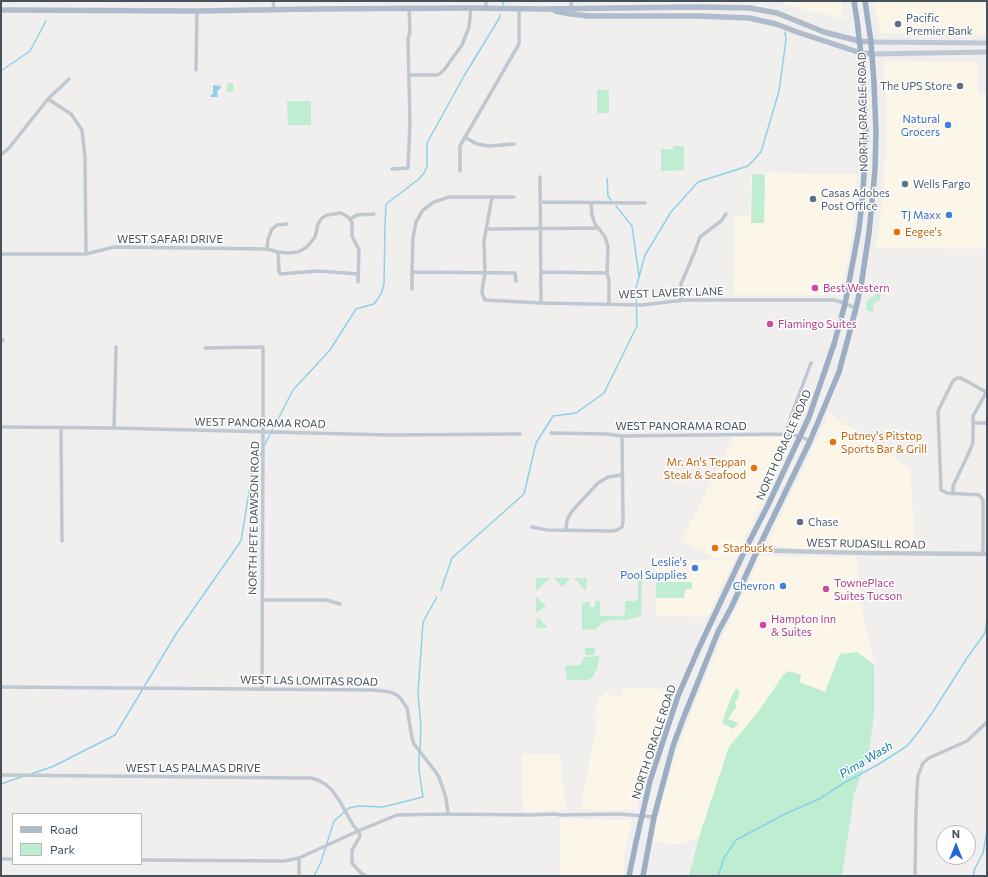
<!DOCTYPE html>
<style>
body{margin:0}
#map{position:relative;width:988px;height:877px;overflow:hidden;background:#f1eeee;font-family:Commissioner,sans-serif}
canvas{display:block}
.frame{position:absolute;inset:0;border:2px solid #47515b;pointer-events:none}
.legend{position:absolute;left:12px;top:813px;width:130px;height:52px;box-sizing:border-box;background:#fff;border:1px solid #b5b9bd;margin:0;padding:5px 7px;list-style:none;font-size:12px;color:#47515b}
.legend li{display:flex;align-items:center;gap:8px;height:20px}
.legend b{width:20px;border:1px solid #b5b9bd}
.north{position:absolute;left:936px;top:825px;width:40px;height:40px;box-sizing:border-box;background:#fff;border:1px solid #b5b9bd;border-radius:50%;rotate:0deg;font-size:11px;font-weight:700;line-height:16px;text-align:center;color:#47515b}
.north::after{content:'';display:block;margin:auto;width:14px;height:18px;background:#1f69da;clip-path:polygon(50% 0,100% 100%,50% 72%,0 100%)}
</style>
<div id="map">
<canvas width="988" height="877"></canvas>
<div class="frame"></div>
<ul class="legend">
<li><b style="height:5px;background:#afbccc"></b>Road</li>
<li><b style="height:11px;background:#beedd2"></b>Park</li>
</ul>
<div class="north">N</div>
</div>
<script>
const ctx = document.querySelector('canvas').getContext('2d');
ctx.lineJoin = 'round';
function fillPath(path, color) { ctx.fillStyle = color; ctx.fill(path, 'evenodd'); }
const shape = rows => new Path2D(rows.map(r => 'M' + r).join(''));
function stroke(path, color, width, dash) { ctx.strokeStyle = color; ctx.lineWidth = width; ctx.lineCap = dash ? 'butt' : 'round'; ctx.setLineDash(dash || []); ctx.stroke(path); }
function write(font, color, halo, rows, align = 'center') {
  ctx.font = font + ' Commissioner,sans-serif'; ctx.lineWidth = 3; ctx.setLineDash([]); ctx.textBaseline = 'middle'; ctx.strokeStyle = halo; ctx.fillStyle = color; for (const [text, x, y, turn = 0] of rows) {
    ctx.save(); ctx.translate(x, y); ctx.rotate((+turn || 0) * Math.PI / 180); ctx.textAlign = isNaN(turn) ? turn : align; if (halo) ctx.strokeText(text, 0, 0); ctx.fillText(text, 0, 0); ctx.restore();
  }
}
const commercial = shape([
 [784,1,841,1,844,19,784,4],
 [874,1,987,1,987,35,880,33],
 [884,61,978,62,978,94,987,94,987,249,876,248,883,195,887,125],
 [765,173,857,174,853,229,841,295,733,295,734,216,750,216,750,176,752,176,752,174,765,175],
 [829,413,910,469,914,529,914,551,798,549,767,544],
 [734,437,793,437,707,617,656,616,655,559,722,561,681,541],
 [760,556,856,557,857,564,861,583,859,595,874,665,857,652,835,666,826,692,799,682,801,675,784,674,761,708,729,747,699,837,681,844,653,842,661,804,677,750,696,700,721,640,749,582],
 [622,688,669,689,674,691,661,724,636,810,580,810,598,718,594,716,600,696,603,696,604,691,609,692,609,696,622,695],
 [522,754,560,754,566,810,523,811],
 [560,819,632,820,624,858,624,876,560,876]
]);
const green = shape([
 [227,83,233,83,234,92,227,92],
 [597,90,609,90,609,113,597,113],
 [287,101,311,101,311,125,288,125],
 [673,146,684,146,684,170,661,171,661,149,673,149],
 [752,174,765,175,764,223,751,223],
 [881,290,880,300,874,303,873,312,866,310,867,301],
 [536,578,550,578,536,591],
 [554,578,571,578,562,587],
 [574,578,587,578,586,591],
 [638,580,642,580,641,616,625,620,611,620,603,622,596,629,582,630,582,603,590,602,590,607,595,607,595,601,600,601,600,616,622,616,625,613,625,601,635,601,638,599],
 [656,582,692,582,692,589,685,589,684,598,656,598],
 [536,596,546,606,536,613],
 [537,616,547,627,547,628,536,628],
 [585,648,595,648,595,655,585,655],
 [857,652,874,665,874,714,869,753,854,794,842,876,689,876,699,837,729,747,761,708,784,674,789,671,801,675,800,682,825,692,835,666,840,654],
 [599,656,597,669,592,678,588,680,567,680,565,666,580,665,584,657],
 [736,688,738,690,740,691,738,699,735,701,736,707,728,719,739,723,733,729,722,723,729,702]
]);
const water = shape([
 [213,85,221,86,220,89,217,91,218,97,210,97,211,95,213,94]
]);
const stream = shape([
 [780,2,780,1],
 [503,5,503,1],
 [1,71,30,51,46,21],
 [607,178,608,196,611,200],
 [616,206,632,226,639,276],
 [264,446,293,390,330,350,356,309,374,304,381,294,384,284,385,225,386,204,419,179,424,173,427,166,427,143,464,76,500,17,500,15],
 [441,590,452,558,524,494,536,443,553,416,576,413,604,393,637,326,636,288,645,255,671,212,698,182,748,166,761,152,779,91,786,40,785,32],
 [420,749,421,726,418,693,423,622,437,597],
 [31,774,54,766,115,735,176,634,241,541,253,468,262,452],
 [1,784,24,776],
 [314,876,321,862,334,821,349,808,359,806,383,807,423,797,419,770,419,753],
 [718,876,724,858,736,840,785,814,819,799,844,783,879,764,907,746,920,730,934,710,967,658,985,633,987,620],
 [973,876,975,868,983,853,987,831]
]);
const minor = shape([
 [273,1,274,9],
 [486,8,486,1],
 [571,9,571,5,572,1],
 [196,70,197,11],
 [409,75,438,75,444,70,462,45,469,27,471,8],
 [48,99,71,114,82,130,85,157,86,254],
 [466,138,477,144,489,146,514,144],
 [1,155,9,148,48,99,69,79],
 [392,169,408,168,410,123,408,39,410,32,409,8],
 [460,171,460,146,519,44,519,9],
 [540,177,541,303],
 [492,197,484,241,485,273,483,284,482,293,485,300,541,303,642,305,684,300,833,300,838,301,856,308],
 [541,202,645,203],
 [591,203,592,215,595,224,605,237,608,247,607,273,609,280,609,304],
 [350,219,357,215,374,214],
 [486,229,599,228],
 [267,249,268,239,272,229,277,225,287,224],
 [278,252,279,271,280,274,318,271,358,274],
 [1,254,86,254,114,247,267,249,278,252,289,253,298,252,307,247,315,237,318,224,322,218,327,215,341,213,348,217,352,222,352,236,359,250,358,282],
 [412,272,515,273,516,281],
 [541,272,607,273],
 [412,289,412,272,413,238,416,222,423,210,434,202,449,197,514,197],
 [681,300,681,284,695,251,700,237,721,221,726,214],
 [1,342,3,340],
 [205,348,263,347,263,432,262,689],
 [973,423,987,423],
 [1,427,114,428,388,435,520,434],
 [61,428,62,541],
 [114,428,116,347],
 [551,433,606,434,622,436,785,434,800,436,810,441],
 [785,434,794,408,811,363],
 [953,494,953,486,966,459,973,443,973,416,987,391],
 [532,527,547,530,612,531,617,530,622,527,623,522,622,436],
 [566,530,567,520,572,511,598,483,608,477,622,475],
 [983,554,983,500,979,495,947,493,941,490,938,411,953,381,957,378,961,378,986,392],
 [262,600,326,600,340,604],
 [1,687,373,690,382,691,390,692,397,695,401,699,407,708,412,738,414,744,435,771,439,777,446,798,448,814],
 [1,775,298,778,311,778,318,780,325,784,331,789,339,800,353,825,358,831,360,835,359,838,352,850,352,863,361,873,366,876],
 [1,859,13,859],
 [141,860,284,861,299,858],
 [299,876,299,858,358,831,397,815,448,814,530,815,554,814,561,815,620,814,654,817],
 [915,876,916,812,917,789,918,776,923,763,929,758,967,741,987,722]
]);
const tertiary = shape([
 [745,550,865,553,987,554]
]);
const secondary = shape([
 [871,42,987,43],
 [872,54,987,52]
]);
const primary = shape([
 [1,10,197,11,315,9,471,8,542,9,698,7,750,8,777,13,824,32,859,41,871,42],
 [555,11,571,14,588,16,698,16,749,18,776,24,797,32,861,53,872,54]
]);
const trunk = shape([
 [629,876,636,842,650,781,678,696,698,650,745,550,768,505,809,417,834,344,845,304,859,229,863,192,866,136,862,64,857,20,854,1],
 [643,876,654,817,673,746,683,719,718,632,731,608,757,551,810,441,839,372,856,308,861,286,869,233,875,170,876,132,874,83,871,42,865,1]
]);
const markers = [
 [898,24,4,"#5c6f8a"],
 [960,86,4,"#5c6f8a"],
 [948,125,4,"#3f7fe0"],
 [905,184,4,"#5c6f8a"],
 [813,199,4,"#5c6f8a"],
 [949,215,4,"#3f7fe0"],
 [897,232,4,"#e8710a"],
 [815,288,4,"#d1479c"],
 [770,324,4,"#d1479c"],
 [833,442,4,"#e8710a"],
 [754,468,4,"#e8710a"],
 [800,522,4,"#5c6f8a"],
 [715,548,4,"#e8710a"],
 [695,568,4,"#3f7fe0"],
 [783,586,4,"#3f7fe0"],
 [826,589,4,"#d1479c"],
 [763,625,4,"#d1479c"]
];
const serviceNames = [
 ["Pacific",906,18],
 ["Premier Bank",906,31],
 ["The UPS Store",952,86,"right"],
 ["Wells Fargo",913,184],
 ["Casas Adobes",821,193],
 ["Post Office",821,206],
 ["Chase",808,522]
];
const streetNames = [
 ["NORTH ORACLE ROAD",863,112,-91],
 ["WEST SAFARI DRIVE",170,239],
 ["WEST LAVERY LANE",671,293,-2],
 ["WEST PANORAMA ROAD",260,423,1],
 ["WEST PANORAMA ROAD",681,426],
 ["NORTH ORACLE ROAD",784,445,-66],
 ["NORTH PETE DAWSON ROAD",254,518,-89],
 ["WEST RUDASILL ROAD",866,544,1],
 ["WEST LAS LOMITAS ROAD",309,681,1],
 ["NORTH ORACLE ROAD",654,742,-72],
 ["WEST LAS PALMAS DRIVE",193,768]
];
const shopNames = [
 ["Natural",940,119],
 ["Grocers",940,132],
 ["TJ Maxx",941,215],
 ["Leslie's",687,562],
 ["Pool Supplies",687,575],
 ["Chevron",775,586]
];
const foodNames = [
 ["Eegee's",905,232],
 ["Putney's Pitstop",841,436],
 ["Sports Bar & Grill",841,449],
 ["Mr. An's Teppan",746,462,"right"],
 ["Steak & Seafood",746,475,"right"],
 ["Starbucks",723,548]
];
const hotelNames = [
 ["Best Western",823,288],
 ["Flamingo Suites",778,324],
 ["TownePlace",834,583],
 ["Suites Tucson",834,596],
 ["Hampton Inn",771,619],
 ["& Suites",771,632]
];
const waterNames = [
 ["Pima Wash",866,760,-31]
];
fillPath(commercial, '#fbf6e8');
fillPath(green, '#beedd2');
fillPath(water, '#8cd2e9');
stroke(stream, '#8cd2e9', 1.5);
stroke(minor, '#bfc8d0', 3.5);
stroke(tertiary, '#bfc8d0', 4.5);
stroke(secondary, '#bfc9d5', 5);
stroke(primary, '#afbccc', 5.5);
stroke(trunk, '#9baec4', 5.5);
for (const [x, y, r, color] of markers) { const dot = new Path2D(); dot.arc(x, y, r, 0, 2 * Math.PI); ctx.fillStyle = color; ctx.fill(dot); stroke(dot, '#fff', 1.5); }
write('11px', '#4e5e75', '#fff', serviceNames, 'left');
write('11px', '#47515b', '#fff', streetNames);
write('11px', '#366cbe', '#fff', shopNames, 'right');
write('11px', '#c56008', '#fff', foodNames, 'left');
write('11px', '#b23c85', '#fff', hotelNames, 'left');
write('italic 12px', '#117fa4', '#fff', waterNames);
</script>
